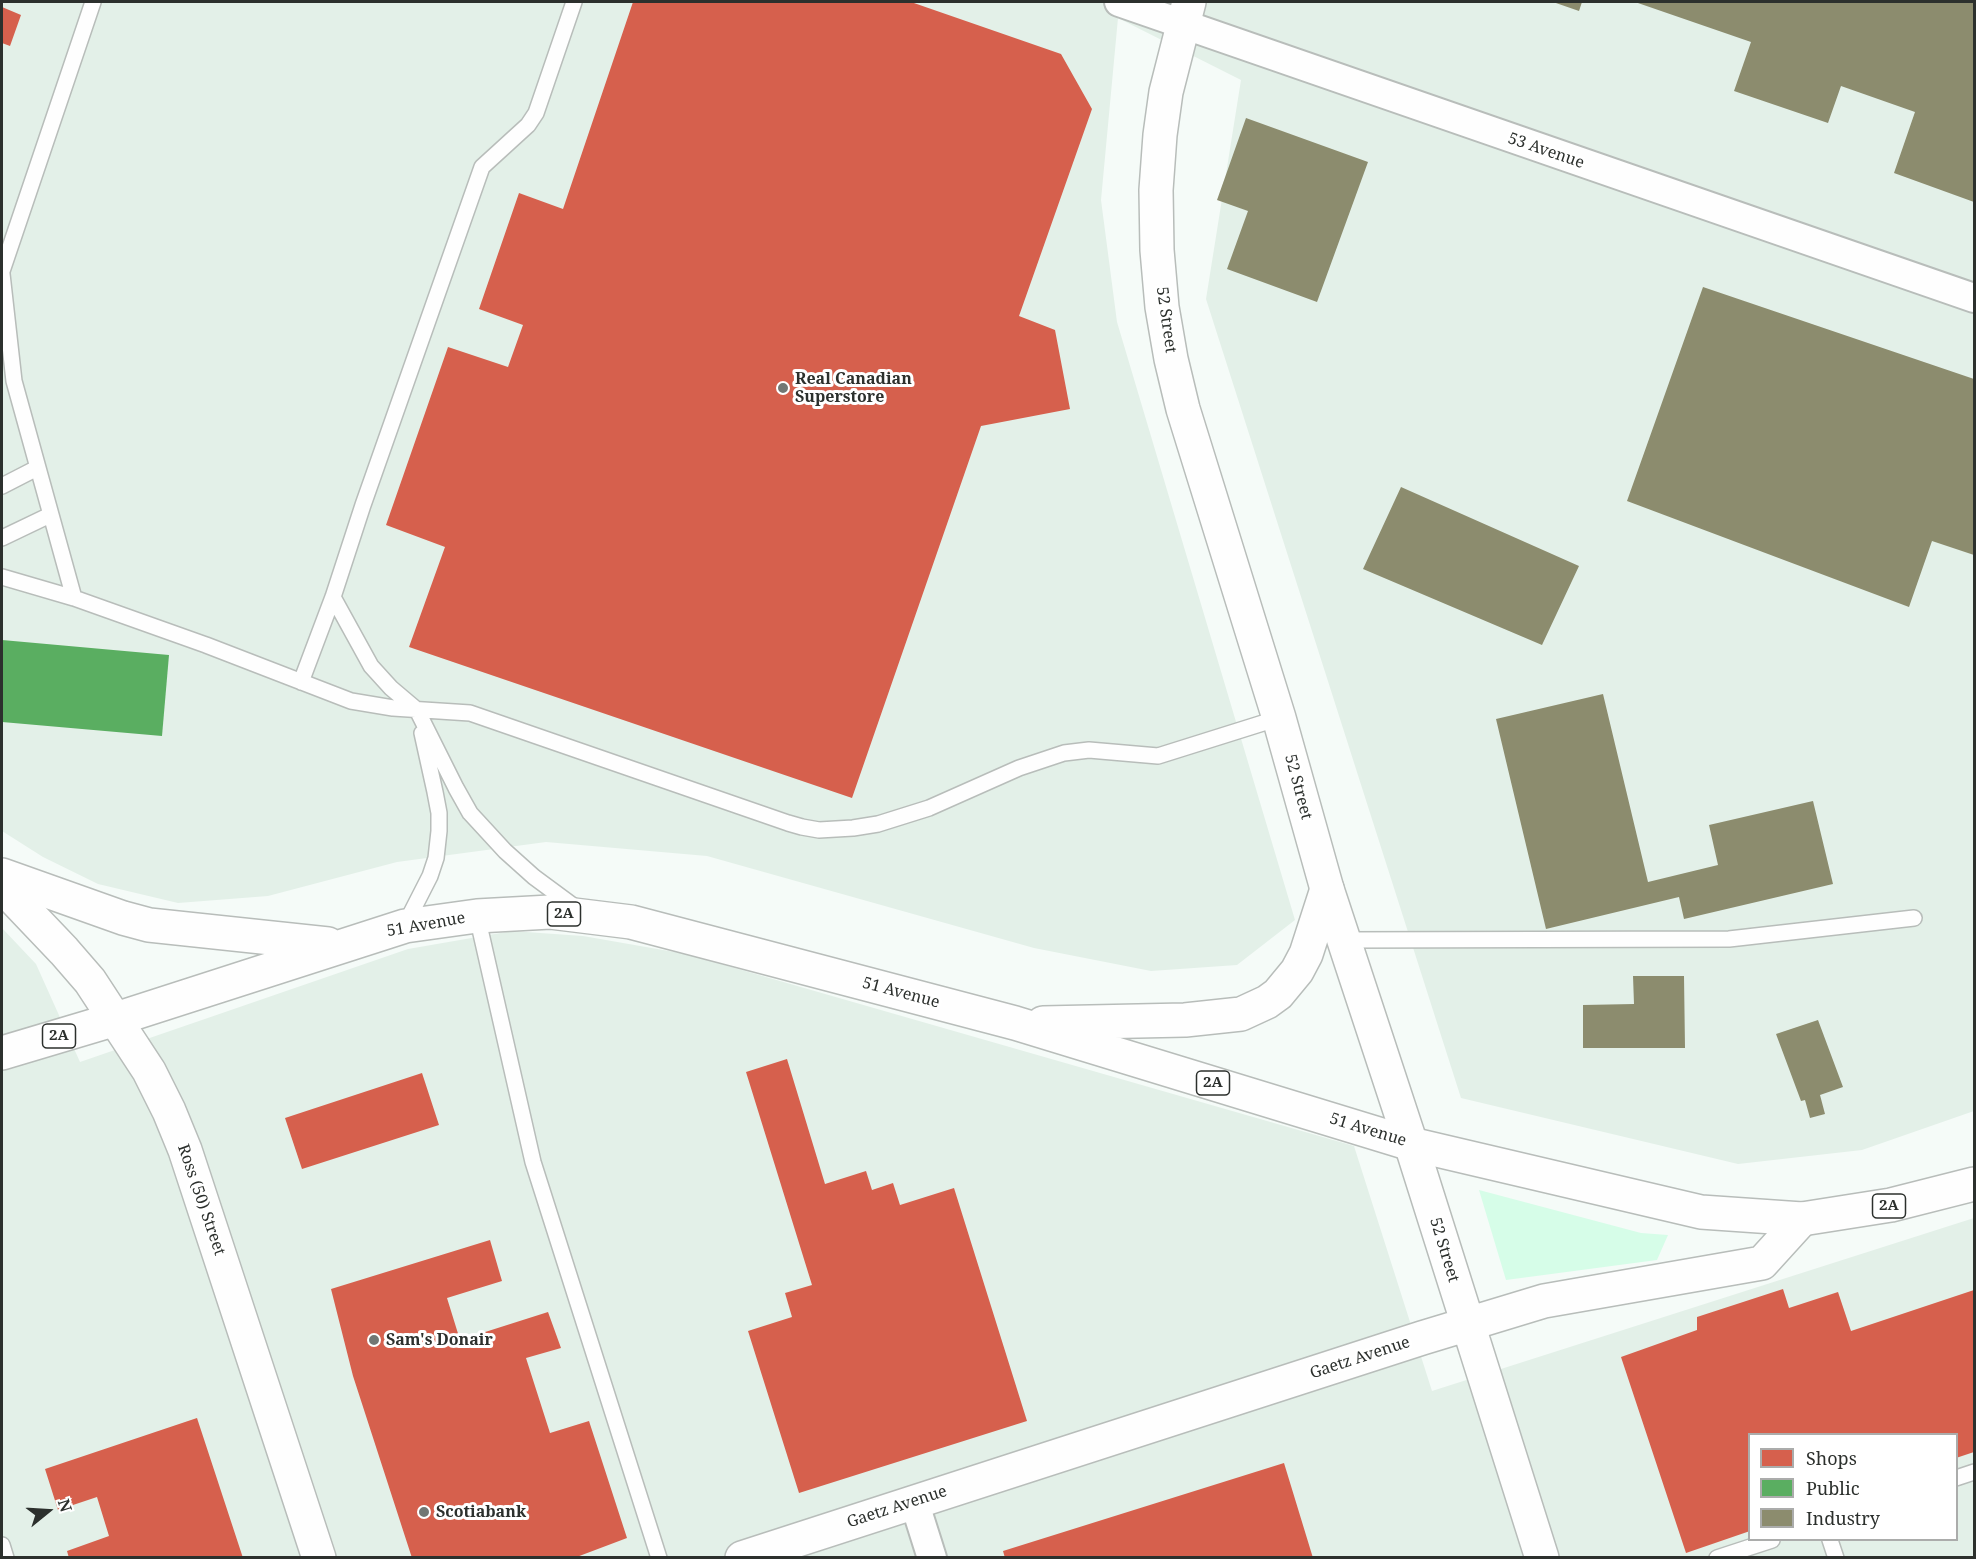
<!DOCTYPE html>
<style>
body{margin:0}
#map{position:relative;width:1976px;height:1559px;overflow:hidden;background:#f5fbf8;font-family:"Noto Serif",serif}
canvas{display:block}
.frame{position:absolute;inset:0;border:3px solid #2c302d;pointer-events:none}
.legend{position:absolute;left:1748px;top:1433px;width:210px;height:108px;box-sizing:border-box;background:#fff;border:2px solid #abacab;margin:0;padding:8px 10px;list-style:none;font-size:18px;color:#2c302d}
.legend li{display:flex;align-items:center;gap:12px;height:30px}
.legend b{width:30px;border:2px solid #abacab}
.north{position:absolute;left:18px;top:1481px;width:60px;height:60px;-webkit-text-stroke:4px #fff;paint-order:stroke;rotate:72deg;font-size:16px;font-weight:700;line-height:24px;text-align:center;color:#2c302d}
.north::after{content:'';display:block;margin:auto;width:21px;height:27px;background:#2c302d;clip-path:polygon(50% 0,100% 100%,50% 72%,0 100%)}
</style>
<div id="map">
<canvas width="1976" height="1559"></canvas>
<div class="frame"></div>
<ul class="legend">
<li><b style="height:16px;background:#d6604d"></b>Shops</li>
<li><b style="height:16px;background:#5aae61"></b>Public</li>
<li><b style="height:16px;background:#8c8c6e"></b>Industry</li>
</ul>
<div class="north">N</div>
</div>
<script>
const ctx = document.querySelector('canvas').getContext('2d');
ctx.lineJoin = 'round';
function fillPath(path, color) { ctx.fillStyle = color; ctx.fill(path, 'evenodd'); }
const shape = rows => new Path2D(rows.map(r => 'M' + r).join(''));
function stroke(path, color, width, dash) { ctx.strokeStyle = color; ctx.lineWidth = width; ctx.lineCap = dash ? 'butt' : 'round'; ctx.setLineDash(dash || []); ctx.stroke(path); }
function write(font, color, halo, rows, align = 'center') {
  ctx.font = font + ' "Noto Serif",serif'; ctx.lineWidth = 6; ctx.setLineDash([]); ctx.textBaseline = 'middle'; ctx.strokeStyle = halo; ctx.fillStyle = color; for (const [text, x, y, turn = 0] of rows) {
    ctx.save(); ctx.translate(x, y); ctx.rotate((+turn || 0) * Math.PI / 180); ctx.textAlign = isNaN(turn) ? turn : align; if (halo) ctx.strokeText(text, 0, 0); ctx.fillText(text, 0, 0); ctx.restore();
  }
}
const built = shape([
 [2,2,1974,2,1974,1111,1862,1150,1738,1164,1461,1098,1206,299,1241,80,1118,18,1101,200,1117,322,1295,920,1237,965,1151,971,1034,948,707,856,546,842,397,862,268,896,178,903,98,884,43,857,2,831],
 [2,928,36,964,80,1062,408,949,512,931,583,936,686,954,1354,1146,1432,1391,1974,1218,1974,1557,2,1557],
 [1750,1434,1956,1434,1956,1540,1750,1540]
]);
const green = shape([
 [1479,1190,1641,1233,1668,1235,1657,1260,1506,1280]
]);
const shops = shape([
 [633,2,911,2,1061,54,1092,109,1019,316,1055,330,1070,409,981,426,852,798,409,647,445,547,386,525,448,347,508,367,523,325,479,309,519,193,563,209],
 [2,7,21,15,10,46,2,43],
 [787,1059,825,1184,866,1171,872,1190,893,1183,900,1205,954,1188,1027,1421,799,1493,748,1331,792,1317,785,1293,812,1285,746,1072],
 [422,1073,439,1125,302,1169,285,1118],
 [490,1240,502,1281,447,1298,460,1340,548,1312,561,1348,526,1358,550,1433,589,1421,627,1538,574,1558,412,1558,353,1376,331,1289],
 [1783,1289,1789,1308,1838,1292,1851,1331,1974,1290,1974,1452,1956,1458,1956,1434,1750,1434,1750,1531,1686,1553,1621,1357,1697,1330,1697,1317],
 [197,1418,243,1558,69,1558,67,1551,109,1536,97,1497,58,1510,45,1469],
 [1284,1463,1313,1558,1005,1558,1003,1551]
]);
const public = shape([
 [2,640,169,655,162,736,2,722]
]);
const industry = shape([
 [1553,2,1582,2,1579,11],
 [1635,2,1974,2,1974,202,1894,173,1915,112,1841,86,1828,123,1734,91,1751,42],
 [1246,118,1368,162,1317,302,1227,269,1248,211,1217,200],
 [1703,287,1974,379,1974,555,1932,541,1909,607,1627,501],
 [1401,487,1579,566,1542,645,1363,569],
 [1603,694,1648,882,1718,865,1709,825,1813,801,1833,884,1684,919,1679,897,1546,929,1496,719],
 [1633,976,1684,976,1685,1048,1583,1048,1583,1005,1634,1004],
 [1818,1020,1843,1087,1820,1095,1825,1114,1810,1118,1805,1100,1801,1101,1776,1034]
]);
const lane = shape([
 [2,271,93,2],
 [2,274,14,381,74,598],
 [2,486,37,468],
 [2,538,50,515],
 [2,577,74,598,206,645,351,701,393,708,470,713,788,823,802,827,819,830,853,828,878,824,929,808,1019,768,1064,753,1089,750,1158,756,1279,718],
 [333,597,371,666,391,688,417,710,456,788,470,813,505,851,534,877,576,908],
 [301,682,333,597,363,505,482,167,528,125,536,113,574,2],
 [477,916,533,1162,659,1558],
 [405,925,430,876,436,858,439,831,439,813,435,792,422,733],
 [1345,940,1729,939,1914,918],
 [1956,1478,1974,1472],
 [1830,1540,1836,1558],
 [2,1545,6,1558],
 [1717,1558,1772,1540]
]);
const street = shape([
 [1119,2,1974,298],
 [914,1501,932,1558]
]);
const secondary = shape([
 [1189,2,1166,92,1160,135,1156,190,1157,250,1162,307,1171,359,1183,409,1279,718,1327,889,1411,1144,1542,1558],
 [2,886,64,951,90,981,149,1071,169,1111,185,1150,319,1558],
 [742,1558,1422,1338,1544,1301,1762,1263,1802,1219]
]);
const primary = shape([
 [2,875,123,918,149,925,328,944],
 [1043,1023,1185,1020,1241,1014,1267,1002,1278,994,1297,971,1306,954,1327,889],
 [2,1053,116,1019,405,926,477,916,550,912,631,922,1015,1023,1411,1144,1701,1212,1802,1219,1891,1205,1974,1184]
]);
const markers = [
 [783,388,6,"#727774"],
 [374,1340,6,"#727774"],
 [424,1512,6,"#727774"]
];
const shields = [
 [564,914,33],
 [59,1036,33],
 [1213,1083,33],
 [1889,1206,33]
];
const shieldNames = [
 ["2A",564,914],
 ["2A",59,1036],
 ["2A",1213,1083],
 ["2A",1889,1206]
];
const streetNames = [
 ["53 Avenue",1546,151,19],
 ["52 Street",1166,320,82],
 ["52 Street",1298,787,75],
 ["51 Avenue",426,925,-10],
 ["51 Avenue",901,993,15],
 ["51 Avenue",1368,1130,17],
 ["Ross (50) Street",201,1200,71],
 ["52 Street",1444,1250,73],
 ["Gaetz Avenue",1360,1358,-18],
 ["Gaetz Avenue",897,1507,-18]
];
const poiNames = [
 ["Real Canadian",795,379],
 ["Superstore",795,397],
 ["Sam's Donair",386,1340],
 ["Scotiabank",436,1512]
];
fillPath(built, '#e3f0e8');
fillPath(green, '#d6fde8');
fillPath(shops, '#d6604d');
fillPath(public, '#5aae61');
fillPath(industry, '#8c8c6e');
stroke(lane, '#b8bdba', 18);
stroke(street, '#b8bdba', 32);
stroke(secondary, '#b8bdba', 36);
stroke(primary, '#b8bdba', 36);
stroke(lane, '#fefefe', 15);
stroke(street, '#fefefe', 28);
stroke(secondary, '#fefefe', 33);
stroke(primary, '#fefefe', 33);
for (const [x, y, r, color] of markers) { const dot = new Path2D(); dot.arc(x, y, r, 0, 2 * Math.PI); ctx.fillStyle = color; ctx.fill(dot); stroke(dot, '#fff', 2); }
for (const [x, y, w] of shields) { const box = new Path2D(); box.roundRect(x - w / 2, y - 12, w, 24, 4.5); ctx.fillStyle = '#fff'; ctx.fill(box); stroke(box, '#2c302d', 1.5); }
write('bold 15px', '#2c302d', null, shieldNames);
write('16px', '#2c302d', '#fff', streetNames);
write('bold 16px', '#2c302d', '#fff', poiNames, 'left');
</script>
